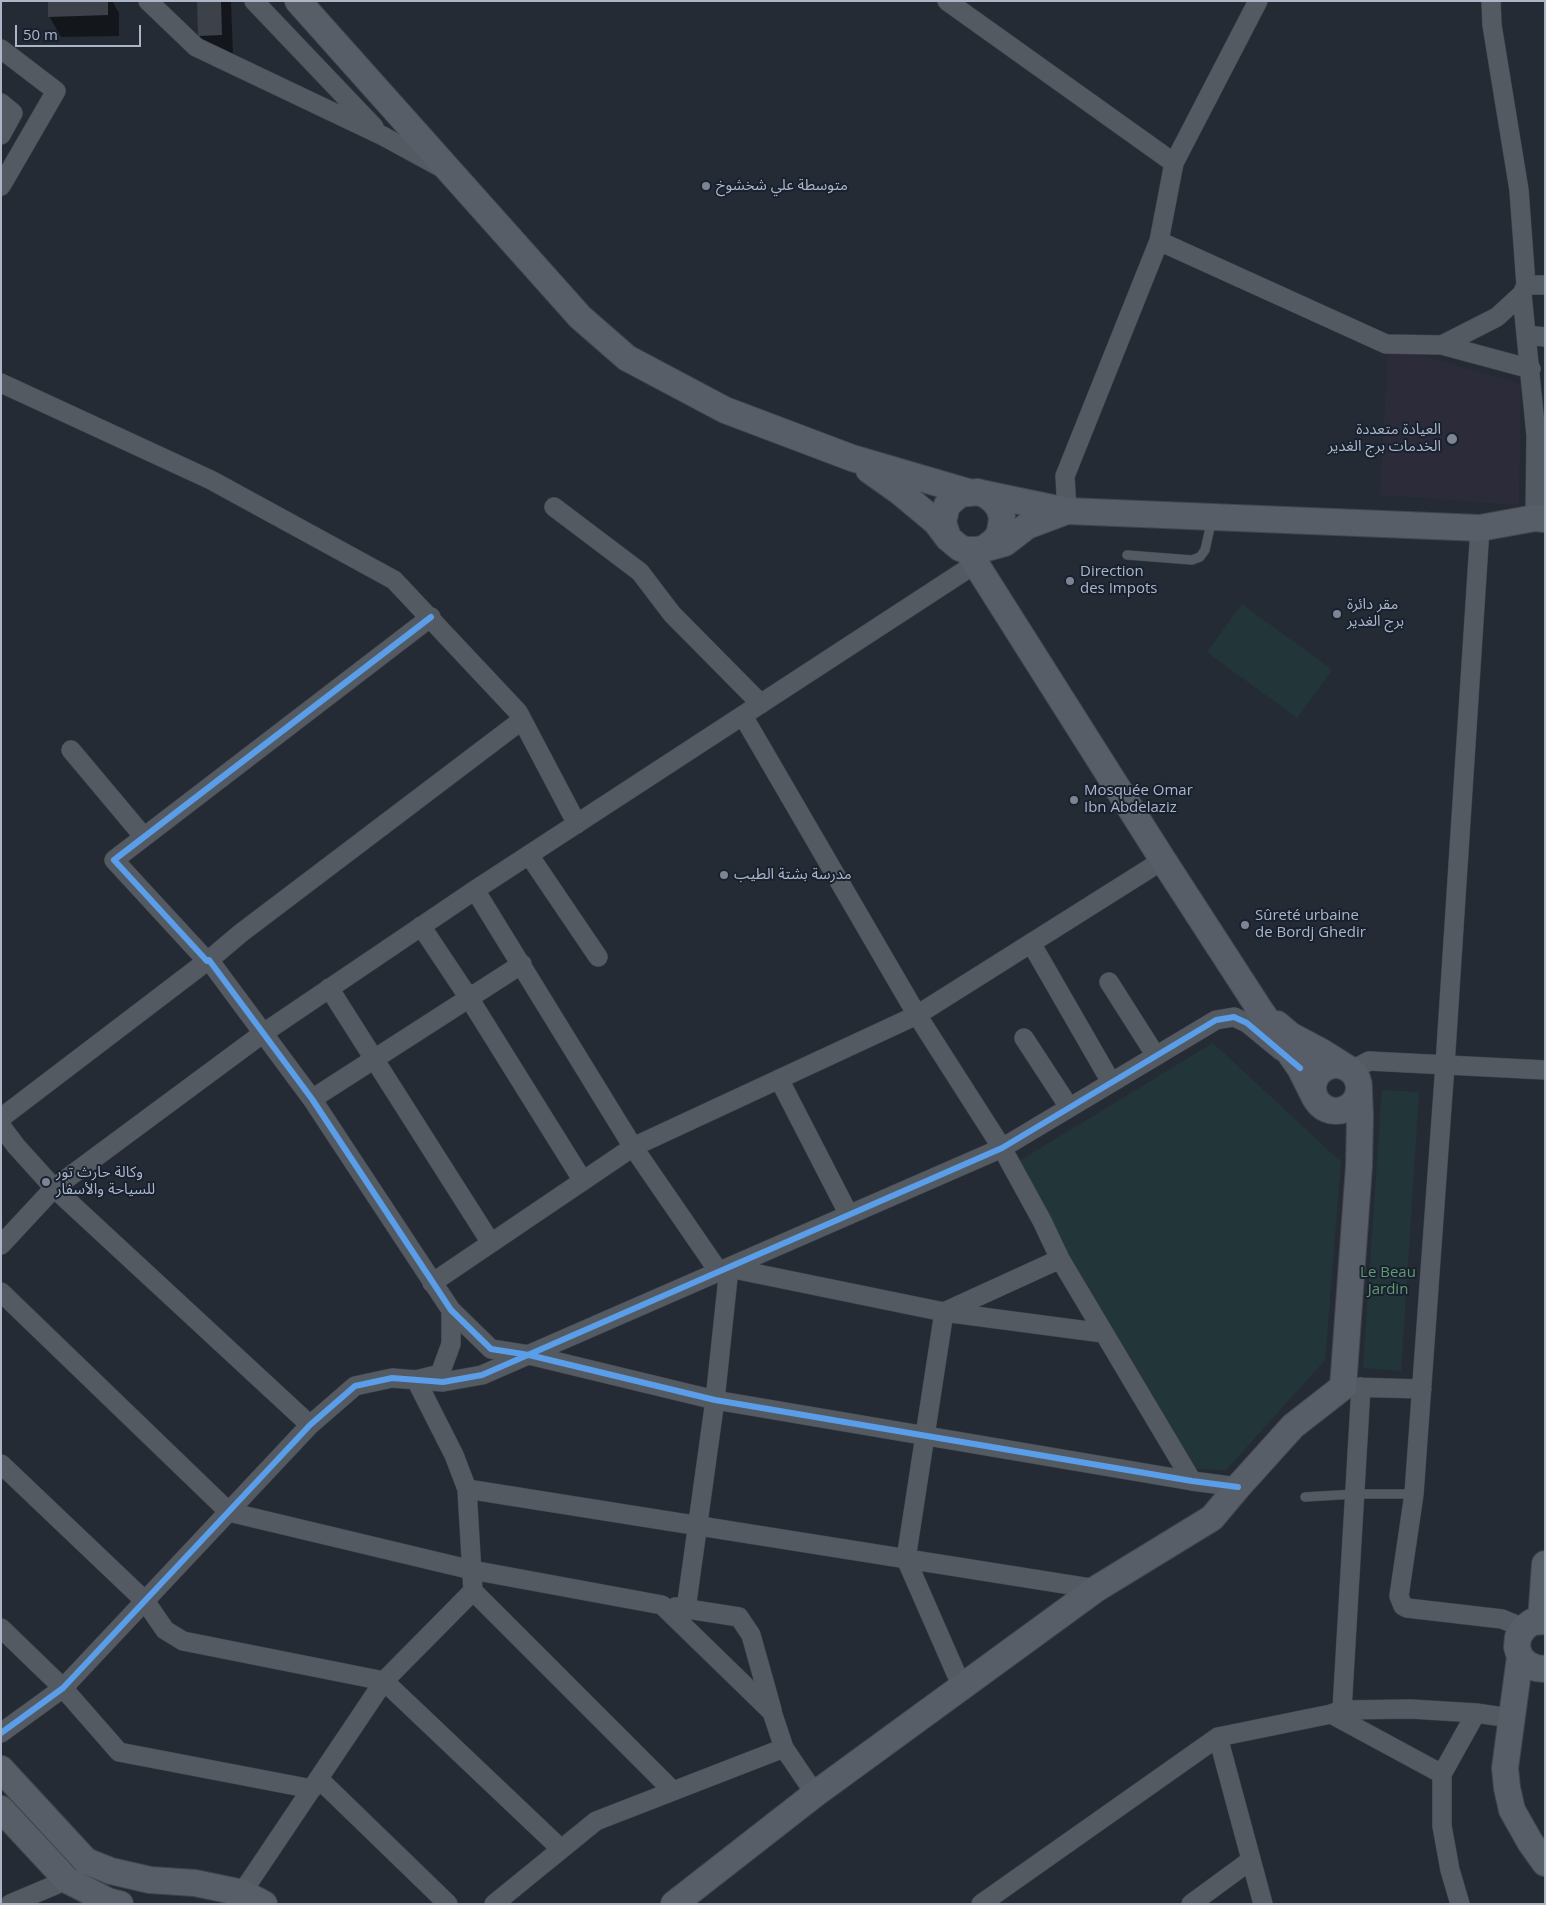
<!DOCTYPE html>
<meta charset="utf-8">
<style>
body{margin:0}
#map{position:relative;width:1546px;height:1905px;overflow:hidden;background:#252b34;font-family:"Open Sans",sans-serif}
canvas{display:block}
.frame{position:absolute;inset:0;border:2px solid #adb6c7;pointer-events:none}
.scale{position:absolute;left:15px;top:25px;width:126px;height:22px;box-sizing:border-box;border:2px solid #adb6c7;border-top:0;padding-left:6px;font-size:15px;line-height:18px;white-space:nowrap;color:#adb6c7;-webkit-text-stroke:4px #18212f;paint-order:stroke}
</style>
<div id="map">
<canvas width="1546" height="1905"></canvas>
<div class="frame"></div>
<div class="scale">50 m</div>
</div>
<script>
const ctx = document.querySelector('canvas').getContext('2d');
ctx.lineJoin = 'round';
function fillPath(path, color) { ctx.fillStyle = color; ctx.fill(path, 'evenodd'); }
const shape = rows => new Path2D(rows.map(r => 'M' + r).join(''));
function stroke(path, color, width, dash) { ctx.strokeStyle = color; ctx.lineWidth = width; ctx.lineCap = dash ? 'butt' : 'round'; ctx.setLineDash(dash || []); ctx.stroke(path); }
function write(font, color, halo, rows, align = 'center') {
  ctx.font = font + ' "Open Sans","Noto Sans Arabic",sans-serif'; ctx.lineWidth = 4; ctx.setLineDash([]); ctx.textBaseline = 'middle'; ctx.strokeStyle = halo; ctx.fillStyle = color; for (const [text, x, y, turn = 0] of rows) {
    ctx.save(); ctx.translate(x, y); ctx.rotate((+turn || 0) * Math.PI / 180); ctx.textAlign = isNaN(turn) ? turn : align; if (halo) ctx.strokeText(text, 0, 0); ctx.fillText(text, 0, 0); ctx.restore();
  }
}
const medical = shape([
 [1388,346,1521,384,1519,504,1501,504,1380,495]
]);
const green = shape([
 [1242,604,1332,670,1297,718,1207,652],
 [1213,1043,1341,1162,1325,1360,1226,1470,1195,1469,1062,1252,1016,1163],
 [1382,1090,1419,1092,1401,1371,1363,1368]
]);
const shadow = shape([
 [49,1,112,1,119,13,119,36,61,37,49,16],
 [198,1,231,1,233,55,211,56,199,35]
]);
const building = shape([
 [48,1,108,1,108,15,48,17],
 [197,1,221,1,222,35,198,36]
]);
const lane = shape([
 [1127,555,1192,560,1200,557,1205,550,1212,519],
 [1305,1497,1355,1494,1414,1494]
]);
const street = shape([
 [148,1,196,47,383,136,440,167],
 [254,1,374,127],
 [947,1,1174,163],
 [1491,1,1492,25,1519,190,1526,285,1522,294,1536,435,1535,518],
 [1,49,56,91,1,186],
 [1,103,13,113,1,135],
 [1159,241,1386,344,1442,345,1531,369],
 [1526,285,1545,285],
 [1527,335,1545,337],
 [1442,345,1497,317,1522,294],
 [1,383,211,480,394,580,518,712,577,824],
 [554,507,640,572,672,614,761,704],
 [1067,511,1065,476,1159,241,1174,163,1258,1],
 [1480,528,1445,1065,1414,1494,1399,1596,1403,1606,1407,1608,1502,1619,1524,1628],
 [431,617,114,860,207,961,209,960,312,1099,451,1310,491,1349,529,1355,715,1400,1192,1481,1238,1487],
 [743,716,917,1015,1002,1148,1042,1221,1060,1259,1192,1481],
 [71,750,144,837],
 [529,855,598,957],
 [475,890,633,1147,719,1272],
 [421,926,469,998,583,1181],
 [1031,943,1111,1082],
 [209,960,241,933,522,720],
 [1109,982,1156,1056],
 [329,988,491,1243],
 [1024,1038,1069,1107],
 [1350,1071,1369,1061,1545,1070],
 [779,1079,849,1215],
 [312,1099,522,964],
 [1,1118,207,961],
 [1,1126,16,1146,54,1188,310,1425],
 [1,1245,54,1188,262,1034,475,890,975,564],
 [432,1283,633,1147,917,1015,1163,860],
 [1,1292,229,1512,472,1570,662,1605,772,1712,784,1748],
 [451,1310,451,1344,440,1374,416,1380,454,1455,467,1489,473,1591,672,1790],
 [1350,1387,1422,1389],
 [1,1464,145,1601,165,1630,183,1641,384,1681,561,1849],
 [467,1489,1096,1589],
 [675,1607,739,1617,751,1635,772,1710],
 [686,1609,715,1400,729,1268,944,1312,1103,1333],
 [1,1628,63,1688,119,1752,312,1789],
 [962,1687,906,1559,944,1312,1060,1259],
 [1342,1710,1361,1387],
 [1331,1714,1442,1774],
 [1,1733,63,1688,310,1425,355,1386,392,1378,443,1382,482,1375,1002,1148,1216,1020,1234,1017,1247,1023,1281,1051],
 [1218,1737,1263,1904],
 [319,1779,448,1904],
 [235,1903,384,1681,473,1591],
 [10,1904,67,1880],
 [494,1904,596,1821,784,1748,815,1794],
 [981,1904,1218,1737,1331,1714,1342,1710,1411,1709,1476,1713,1510,1718],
 [1191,1904,1251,1860],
 [1460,1904,1450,1870,1442,1826,1442,1774,1476,1713]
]);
const secondary = shape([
 [298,1,580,317,627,358,725,410,852,458,968,492],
 [869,470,900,492,936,522,948,538],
 [981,493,1067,511,1480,528,1535,518,1545,519],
 [987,548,1005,543,1027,526,1067,511],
 [967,550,977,550,985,548,993,542,999,535,1001,526,1002,517,999,508,994,501,986,495,978,492,960,494,947,505,943,522,948,538,960,548,967,550,1163,860,1262,1013,1300,1068,1315,1098],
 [1277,1024,1290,1035,1322,1052,1344,1066],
 '1313 1088a23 23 0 1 1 46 0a23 23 0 1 1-46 0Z',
 [1541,1620,1545,1564],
 [1545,1621,1532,1622,1524,1628,1518,1637,1517,1647,1520,1657,1527,1664,1536,1668,1545,1669],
 [1520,1657,1505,1768,1507,1788,1512,1810,1530,1842,1545,1863],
 [1,1769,86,1861,111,1871,150,1880,195,1883,243,1893,264,1904],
 [1,1809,67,1880,108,1901,120,1904],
 [674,1904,815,1794,1096,1589,1212,1518,1238,1487,1293,1426,1343,1387,1359,1166,1360,1116,1359,1091]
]);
const cycleway = shape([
 [431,617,114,860,207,961,209,960,312,1099,451,1310,491,1349,529,1355,715,1400,1192,1481,1238,1487],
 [1,1733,63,1688,310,1425,355,1386,392,1378,443,1382,482,1375,1002,1148,1216,1020,1234,1017,1247,1023,1300,1068]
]);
const markers = [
 [706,186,5,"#7d8594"],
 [1452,439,6,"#7d8594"],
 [1070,581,5,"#7d8594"],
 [1337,614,5,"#7d8594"],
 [1074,800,5,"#7d8594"],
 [724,875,5,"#7d8594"],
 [1245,925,5,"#7d8594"],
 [46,1182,5,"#7d8594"]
];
const poiNames = [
 ["متوسطة علي شخشوخ",716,186],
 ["العيادة متعددة",1441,430,"right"],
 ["الخدمات برج الغدير",1441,447,"right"],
 ["Direction",1080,572],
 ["des Impots",1080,589],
 ["مقر دائرة",1347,605],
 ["برج الغدير",1347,622],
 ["Mosquée Omar",1084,791],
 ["Ibn Abdelaziz",1084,808],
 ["مدرسة بشتة الطيب",734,875],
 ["Sûreté urbaine",1255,916],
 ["de Bordj Ghedir",1255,933],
 ["وكالة حارث تور",56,1173],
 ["للسياحة والأسفار",56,1190]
];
const parkNames = [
 ["Le Beau",1388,1273],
 ["Jardin",1388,1290]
];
fillPath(medical, '#2c2b3a');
fillPath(green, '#22363a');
fillPath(shadow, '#0007');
fillPath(building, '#3d424a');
stroke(lane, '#41454c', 10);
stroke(street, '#41454c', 20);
stroke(secondary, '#41454c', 28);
stroke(lane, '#545a62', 9);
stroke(street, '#545a62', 19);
stroke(secondary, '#585e67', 26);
stroke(cycleway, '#5a9eea', 6);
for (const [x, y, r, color] of markers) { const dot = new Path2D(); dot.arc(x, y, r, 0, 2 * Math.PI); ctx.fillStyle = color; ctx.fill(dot); stroke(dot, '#18212f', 2); }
write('15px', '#adb6c7', '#18212f', poiNames, 'left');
write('15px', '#629a70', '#18212f', parkNames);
</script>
